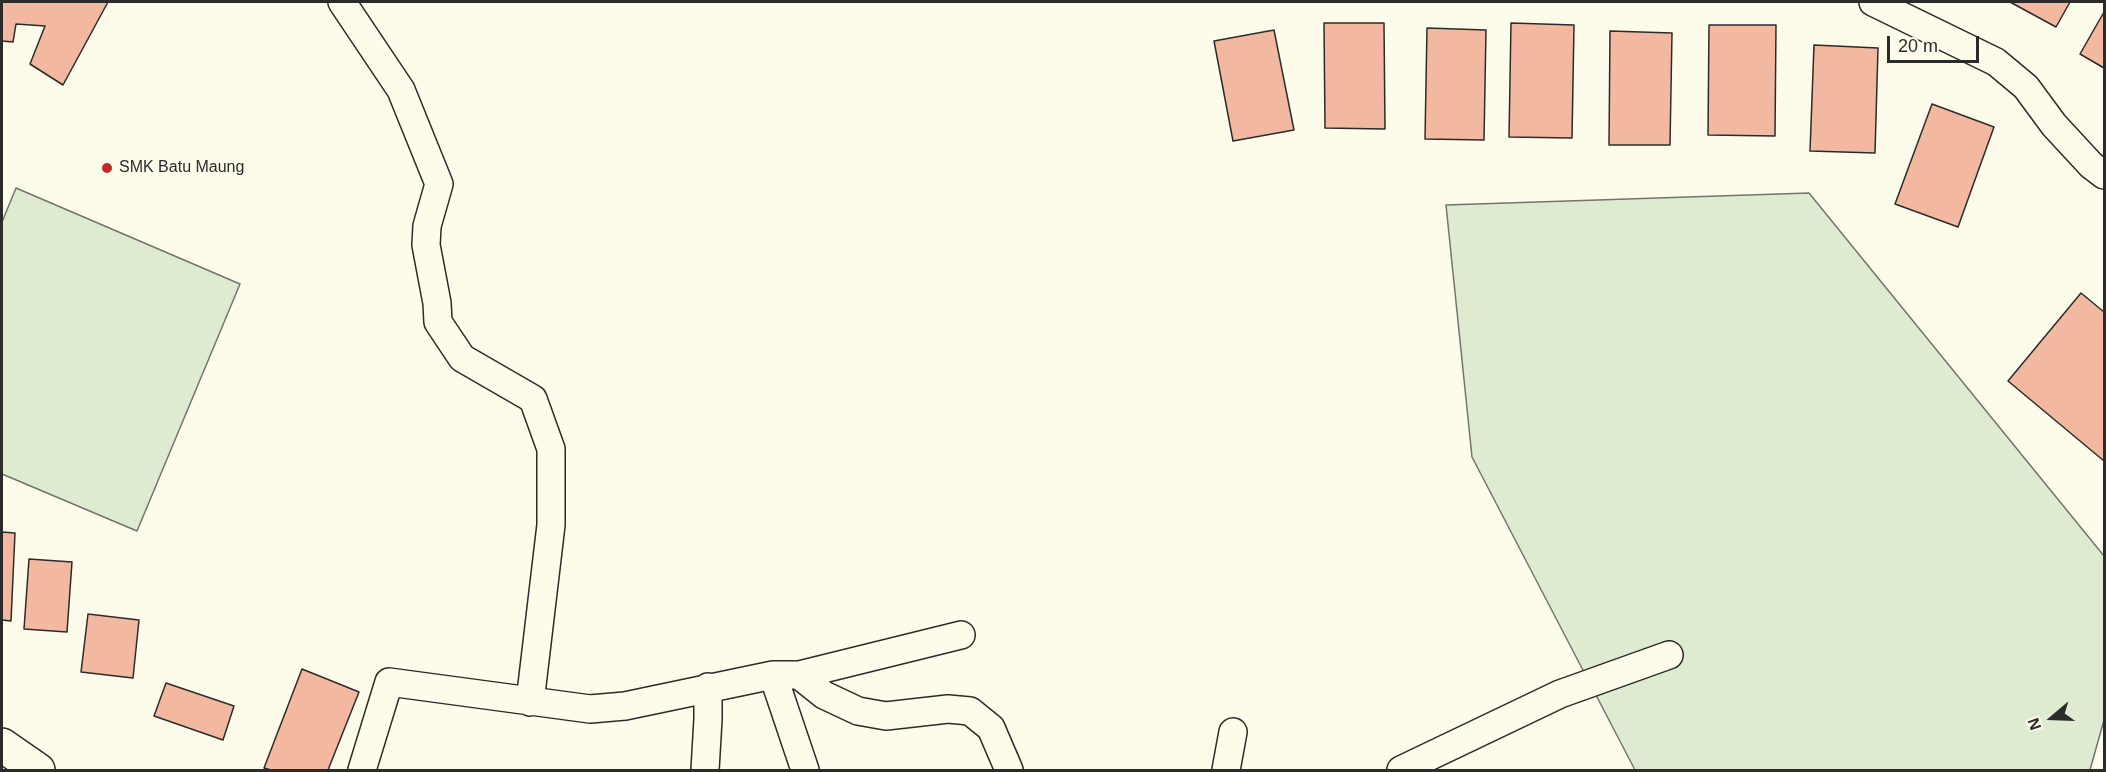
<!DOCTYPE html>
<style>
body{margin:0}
#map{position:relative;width:2106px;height:772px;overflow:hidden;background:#fdfbea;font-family:Arial,sans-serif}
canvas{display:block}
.frame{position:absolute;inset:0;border:3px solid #2b2b2b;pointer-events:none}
.north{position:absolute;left:2022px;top:688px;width:60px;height:60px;-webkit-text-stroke:4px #fdfbea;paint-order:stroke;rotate:251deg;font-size:16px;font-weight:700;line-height:24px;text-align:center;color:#2b2b2b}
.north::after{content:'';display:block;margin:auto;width:21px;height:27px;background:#2b2b2b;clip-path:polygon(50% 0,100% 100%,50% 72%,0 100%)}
.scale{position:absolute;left:1887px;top:36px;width:92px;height:27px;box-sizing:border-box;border:3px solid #2b2b2b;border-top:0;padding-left:8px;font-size:18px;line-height:21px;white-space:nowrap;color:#2b2b2b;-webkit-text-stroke:4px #fdfbea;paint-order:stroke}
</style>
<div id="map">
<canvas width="2106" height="772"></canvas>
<div class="frame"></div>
<div class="north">N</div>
<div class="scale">20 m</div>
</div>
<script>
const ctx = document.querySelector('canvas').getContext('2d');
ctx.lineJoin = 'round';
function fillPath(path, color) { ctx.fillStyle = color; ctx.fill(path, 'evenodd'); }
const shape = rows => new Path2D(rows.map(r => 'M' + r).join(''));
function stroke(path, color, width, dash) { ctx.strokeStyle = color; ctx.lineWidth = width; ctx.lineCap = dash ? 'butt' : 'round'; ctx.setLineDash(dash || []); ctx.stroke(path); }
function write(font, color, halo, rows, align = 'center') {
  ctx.font = font + ' Arial,sans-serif'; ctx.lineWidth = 4.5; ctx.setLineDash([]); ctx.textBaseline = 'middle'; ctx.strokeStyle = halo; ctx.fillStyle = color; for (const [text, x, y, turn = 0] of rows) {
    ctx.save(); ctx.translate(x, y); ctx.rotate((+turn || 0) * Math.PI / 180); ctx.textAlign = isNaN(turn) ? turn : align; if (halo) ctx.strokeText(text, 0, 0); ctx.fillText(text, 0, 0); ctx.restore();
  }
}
const green = shape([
 [16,188,240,284,137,531,2,474,2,222,16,188],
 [1809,193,2104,556,2104,720,2090,770,1635,770,1472,457,1446,205,1809,193]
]);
const building = shape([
 [2,2,108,2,63,85,30,64,45,26,16,24,13,42,2,41,2,2],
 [2010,2,2070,2,2056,27,2010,2],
 [2104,12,2104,68,2080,54,2104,12],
 [1324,23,1384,23,1385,129,1325,128,1324,23],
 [1511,23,1574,25,1572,138,1509,137,1511,23],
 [1709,25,1776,25,1775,136,1708,135,1709,25],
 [1427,28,1486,30,1484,140,1425,139,1427,28],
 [1274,30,1294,130,1233,141,1214,41,1274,30],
 [1610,31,1672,33,1670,145,1609,145,1610,31],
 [1814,45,1878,48,1875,153,1810,151,1814,45],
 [1932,104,1994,127,1958,227,1895,204,1932,104],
 [2081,293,2104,312,2104,461,2008,381,2081,293],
 [2,532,15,533,11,621,2,620,2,532],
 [29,559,72,562,67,632,24,629,29,559],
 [88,614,139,620,133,678,81,672,88,614],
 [302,669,359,692,328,770,271,770,264,768,302,669],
 [166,683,234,706,223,740,154,716,166,683]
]);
const street = shape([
 [342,2,401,90,439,184,427,226,426,245,437,303,438,322,462,358,533,399,551,449,551,525,530,702],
 [1873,2,1996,62,2026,87,2054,125,2091,165,2104,175],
 [773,675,805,770],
 [799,675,824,695,858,711,886,716,948,709,970,711,991,728,1009,770],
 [362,770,389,682,590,709,625,706,773,675,799,675,961,635],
 [705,770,708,719,708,687],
 [1226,770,1233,732],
 [1401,770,1560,694,1669,655]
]);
const secondary = shape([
 [2,745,38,770]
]);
const markers = [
 [107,168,6,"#c62828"]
];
const poiNames = [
 ["SMK Batu Maung",119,168]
];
fillPath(green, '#deebd1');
stroke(green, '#74746e', 1.5);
fillPath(building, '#f2b8a0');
stroke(building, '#2b2b2b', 1.5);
stroke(street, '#2b2b2b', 30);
stroke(secondary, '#2b2b2b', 36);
stroke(street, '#fdfbea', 27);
stroke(secondary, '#fdfbea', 33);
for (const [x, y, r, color] of markers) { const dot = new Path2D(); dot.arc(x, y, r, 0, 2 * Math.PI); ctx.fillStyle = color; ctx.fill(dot); stroke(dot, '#fdfbea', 2); }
write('16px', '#2b2b2b', '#fdfbea', poiNames, 'left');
</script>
